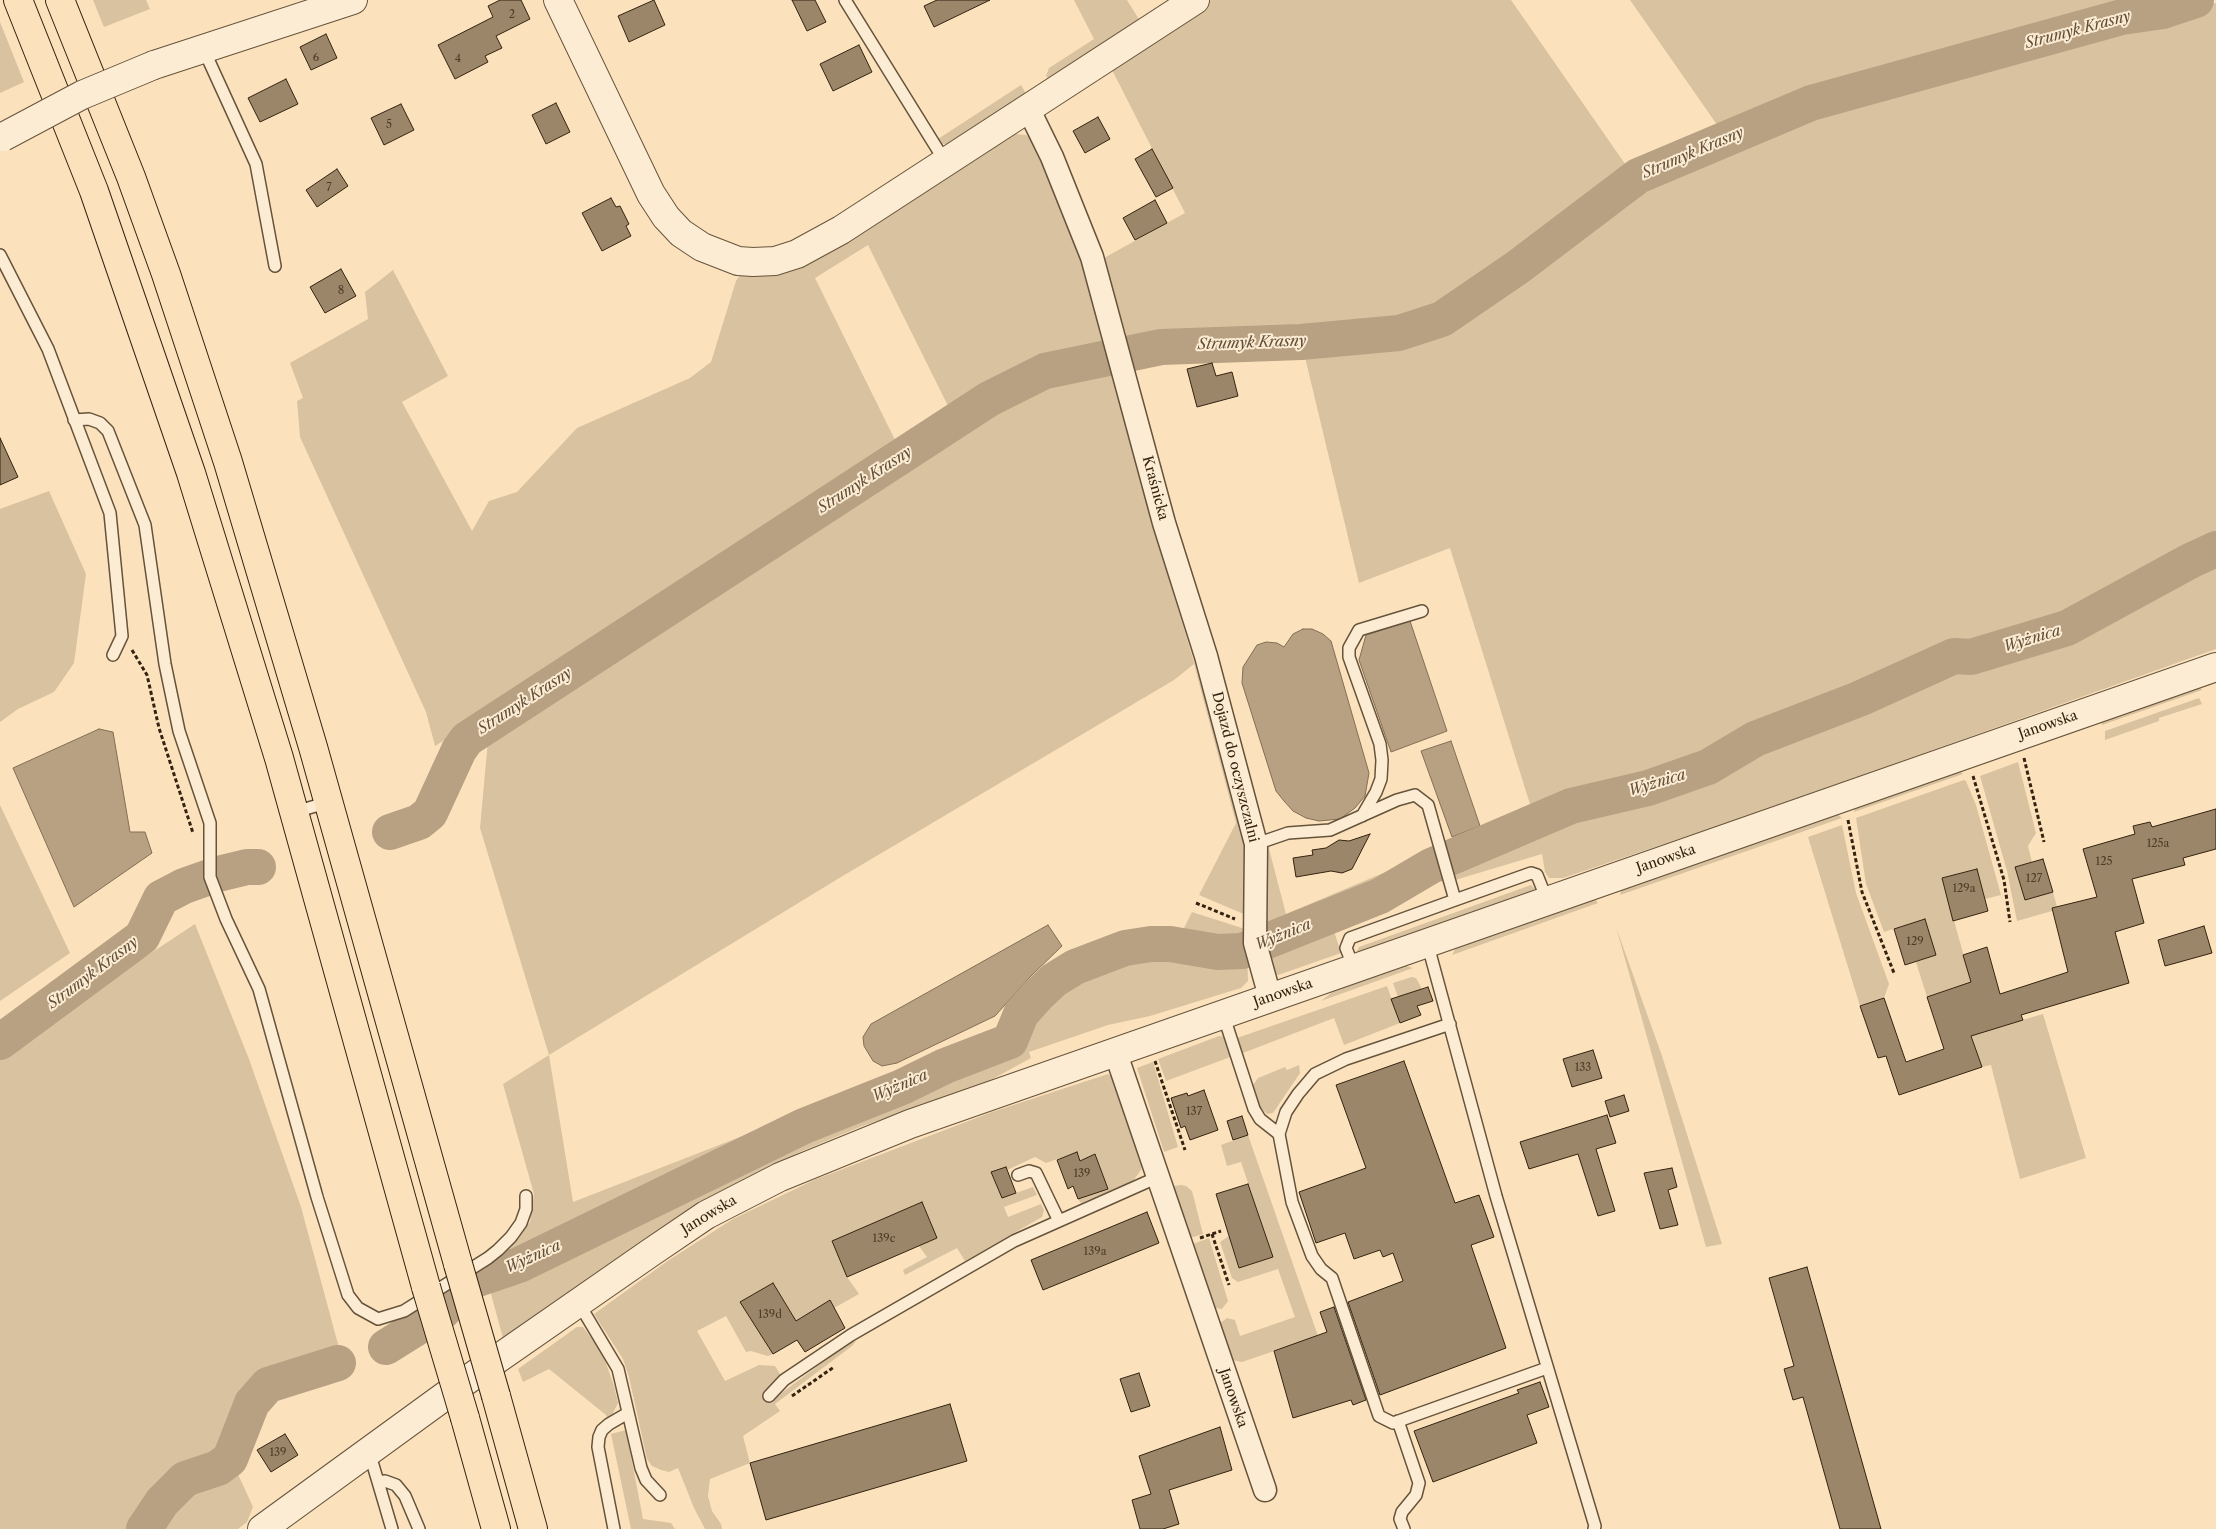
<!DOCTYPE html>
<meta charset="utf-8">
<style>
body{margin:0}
canvas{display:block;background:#fbe2bc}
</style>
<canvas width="2216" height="1529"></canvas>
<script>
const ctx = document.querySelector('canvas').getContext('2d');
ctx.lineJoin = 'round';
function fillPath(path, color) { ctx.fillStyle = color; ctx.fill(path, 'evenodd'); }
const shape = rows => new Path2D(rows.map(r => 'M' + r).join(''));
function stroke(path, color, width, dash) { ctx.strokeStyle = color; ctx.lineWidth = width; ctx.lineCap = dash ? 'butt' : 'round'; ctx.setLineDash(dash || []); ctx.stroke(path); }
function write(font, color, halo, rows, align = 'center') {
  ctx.font = font + ' "Libre Caslon Text",serif'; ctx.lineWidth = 4; ctx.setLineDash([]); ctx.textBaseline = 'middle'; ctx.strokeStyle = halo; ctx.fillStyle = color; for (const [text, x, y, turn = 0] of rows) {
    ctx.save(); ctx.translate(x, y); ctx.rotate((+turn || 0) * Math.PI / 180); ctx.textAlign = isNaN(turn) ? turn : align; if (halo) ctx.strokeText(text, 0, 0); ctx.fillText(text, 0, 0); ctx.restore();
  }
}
const green = shape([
 [93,0,146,0,150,9,104,27],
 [1074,0,1127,0,1140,21,1048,78,1046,76,1049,68,1094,39],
 [1211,0,1511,0,1630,171,1436,313,1395,323,1299,330,1300,337,1160,344,1130,348,1104,258,1185,213,1110,66],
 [1630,0,2177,0,2160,5,2132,8,1807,95,1720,129],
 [2216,3,2216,543,2070,620,1971,652,1951,651,1854,697,1761,731,1695,766,1649,784,1571,804,1534,817,1450,548,1359,583,1304,353,1397,342,1434,334,1462,317,1637,187,1798,119],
 [0,22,24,82,0,93],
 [1021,85,1025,92,1024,95,947,144,942,144,938,139],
 [1015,134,1026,135,1033,140,1075,241,1107,351,1044,366,981,396,952,414,868,245,815,278,898,446,705,575,435,746,426,712,300,437,297,401,303,398,290,363,368,319,365,292,393,270,448,376,402,402,472,531,489,501,517,492,577,428,690,378,711,362,736,281,741,273,1000,139],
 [1111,360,1168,576,1245,831,1246,915,1199,895,1236,823,1194,664,1174,680,841,877,549,1055,573,1202,991,1039,1024,1000,1007,1036,799,1124,491,1269,490,1263,507,1251,530,1222,534,1194,503,1084,549,1055,480,828,489,729,703,587,990,401,1046,374],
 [49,491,86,574,74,663,54,692,18,709,0,722,0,509],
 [2216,556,2216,649,1756,813,1563,878,1549,878,1545,872,1542,854,1455,880,1450,861,1574,809,1648,794,1709,772,1756,743,1862,703,1954,660,1969,663,2067,633],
 [2198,685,2202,690,2102,725,2101,722,2104,719],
 [2199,698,2202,704,2159,718,2159,721,2105,740,2105,731],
 [2018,762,2036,833,2028,846,2032,862,2015,868,2025,900,2053,892,2057,907,2052,908,2052,911,2017,921,2007,871,1980,776],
 [1958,769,1963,774,1854,812,1856,805],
 [1964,780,1966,781,1976,805,2001,895,1985,899,1977,869,1942,878,1985,1031,2043,1014,2086,1158,2020,1179,1991,1065,1982,1067,1955,987,1927,997,1916,962,1936,955,1925,919,1884,932,1866,884,1856,818],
 [0,805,70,953,0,1001],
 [1836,813,1842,818,1620,895,1622,888],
 [1842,825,1856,893,1889,984,1884,998,1860,1006,1808,837],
 [1268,845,1286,914,1435,851,1438,860,1379,895,1263,939,1268,867,1265,847],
 [1439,865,1443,875,1392,907,1334,931,1341,953,1278,975,1273,974,1264,945,1381,898],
 [1531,885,1535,889,1533,891,1359,953,1357,951,1359,947],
 [1594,898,1598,903,1452,955,1457,946],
 [1192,912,1245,929,1245,945,1214,947,1179,938],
 [195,924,249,1059,301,1207,342,1359,265,1383,247,1402,227,1455,215,1464,185,1475,159,1499,137,1529,0,1529,0,1053],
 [1616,927,1662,1056,1722,1244,1706,1247],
 [1150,946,1169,946,1219,955,1247,953,1248,981,1241,988,1150,1016,1108,1025,1029,1052,1031,1058,978,1087,862,1126,800,1152,714,1197,504,1342,487,1279,522,1267,805,1128,904,1089,946,1068,1012,1042,1023,1015,1055,982,1076,968,1102,957,1126,950],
 [1403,965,1413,968,1321,1001,1340,986],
 [1412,977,1416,978,1422,989,1398,997,1393,983],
 [1387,986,1400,1023,1344,1045,1334,1018,1243,1053,1237,1038],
 [1219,1036,1228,1037,1233,1056,1166,1081,1158,1059],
 [1153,1062,1178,1147,1164,1152,1137,1068],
 [1299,1065,1300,1073,1294,1082,1273,1113,1267,1114,1260,1107,1253,1085,1258,1078,1285,1067,1287,1070],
 [1108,1074,1113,1077,1142,1164,1141,1170,1133,1181,1081,1203,1078,1199,1108,1189,1096,1155,1080,1161,1077,1152,1046,1163,1035,1157,1007,1170,1006,1167,991,1173,1002,1198,1033,1187,1037,1195,1004,1207,1008,1217,1041,1204,1044,1210,1042,1217,965,1261,957,1248,905,1275,903,1270,927,1257,919,1246,937,1238,922,1202,832,1241,847,1277,859,1294,834,1308,829,1300,796,1321,773,1283,740,1302,773,1354,768,1356,751,1351,746,1352,726,1316,697,1331,725,1381,759,1365,775,1366,780,1374,772,1400,849,1343,856,1341,852,1346,775,1404,780,1411,743,1436,750,1463,710,1479,708,1496,712,1511,721,1524,722,1529,705,1529,694,1508,678,1468,669,1472,661,1470,652,1466,647,1459,629,1377,623,1359,594,1314,669,1260,733,1219,814,1180,992,1112],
 [1248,1135,1318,1336,1242,1362,1231,1360,1220,1323,1227,1318,1235,1320,1240,1336,1295,1317,1278,1269,1238,1282,1232,1278,1220,1242,1229,1236,1239,1268,1273,1257,1241,1162,1227,1166,1221,1145],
 [1181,1185,1186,1186,1192,1191,1203,1234,1190,1238,1173,1186],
 [1209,1238,1228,1301,1222,1309,1215,1308,1193,1244],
 [577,1327,583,1327,602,1352,614,1386,618,1403,612,1415,607,1418,606,1415,549,1369,523,1382,518,1369],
 [626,1430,643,1519,671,1523,675,1529,631,1529,611,1434],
 [232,1461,253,1507,247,1522,238,1529,148,1529,165,1505,188,1483,217,1473]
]);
const water = shape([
 [1410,621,1447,731,1391,752,1359,660,1366,635,1410,621],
 [1303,629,1312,629,1323,634,1331,641,1369,773,1365,796,1355,808,1340,819,1319,821,1306,818,1293,811,1284,801,1276,791,1242,683,1243,667,1257,645,1266,642,1277,643,1284,647,1293,634,1303,629],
 [99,729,113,732,130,832,145,832,152,853,74,907,13,768,99,729],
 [1451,741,1480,826,1452,837,1421,751,1451,741],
 [1048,925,1062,946,1030,977,995,1016,897,1063,882,1066,873,1061,864,1046,863,1037,871,1024,1048,925]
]);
const river = shape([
 [390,832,419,822,430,813,459,750,467,739,989,399,1045,371,1161,347,1301,342,1399,333,1442,319,1518,267,1638,176,1811,103,2122,17,2163,11,2196,0],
 [0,1042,142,937,161,898,184,886,218,874,247,867,258,867],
 [386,1347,442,1312,472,1281,519,1265,804,1126,902,1087,945,1066,1010,1041,1021,1014,1037,996,1054,980,1075,967,1125,948,1151,944,1170,944,1218,952,1242,951,1380,896,1431,866,1571,806,1648,788,1708,767,1755,739,1859,699,1954,656,1971,657,2067,628,2190,561,2216,549],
 [144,1529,162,1502,185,1479,218,1468,230,1459,252,1403,268,1385,338,1363]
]);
const building = shape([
 [500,0,521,0,530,19,496,36,502,48,485,56,488,62,455,79,438,45,493,17,488,6,500,0],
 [654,0,665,25,629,42,618,16,654,0],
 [792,0,815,0,826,22,807,31,792,0],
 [937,0,990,0,934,27,924,6,937,0],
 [326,34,337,58,311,70,300,47,326,34],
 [859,45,872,72,833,91,820,64,859,45],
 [286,79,298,104,260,122,248,98,286,79],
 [556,103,570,132,546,144,532,115,556,103],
 [401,104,414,130,384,145,371,118,401,104],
 [1098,117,1110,139,1085,153,1073,131,1098,117],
 [1152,149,1173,188,1156,197,1135,159,1152,149],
 [337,169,348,186,317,207,306,190,337,169],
 [611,198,616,207,620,206,629,224,626,226,631,236,602,251,582,213,611,198],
 [1155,200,1167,223,1135,240,1123,218,1155,200],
 [341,269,356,296,325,313,310,287,341,269],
 [1212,363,1216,376,1232,372,1238,396,1197,407,1187,369,1212,363],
 [0,438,18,477,0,485,0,438],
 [2216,809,2216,849,2183,858,2185,865,2132,879,2144,923,2115,932,2129,983,2021,1015,2023,1020,1971,1036,1982,1067,1899,1095,1886,1056,1878,1058,1860,1006,1884,998,1906,1062,1944,1049,1927,997,1971,982,1963,955,1987,947,2000,994,2068,972,2052,908,2097,897,2083,849,2135,834,2133,826,2150,822,2152,827,2216,809],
 [1370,834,1352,869,1342,873,1331,871,1296,877,1293,858,1313,855,1312,850,1326,848,1339,840,1349,841,1370,834],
 [2043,859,2053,892,2025,900,2015,867,2043,859],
 [1977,869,1988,911,1953,921,1942,878,1977,869],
 [1925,919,1936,955,1905,965,1894,929,1925,919],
 [2204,926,2212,953,2165,966,2158,940,2204,926],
 [1428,987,1433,1001,1417,1006,1421,1015,1400,1023,1391,999,1428,987],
 [1593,1050,1602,1078,1572,1087,1563,1059,1593,1050],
 [1404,1061,1455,1203,1479,1195,1494,1237,1471,1245,1506,1348,1380,1395,1348,1302,1403,1281,1393,1253,1383,1257,1380,1250,1354,1259,1345,1233,1316,1243,1299,1192,1366,1168,1336,1085,1404,1061],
 [1204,1090,1218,1130,1190,1140,1185,1126,1181,1128,1171,1098,1187,1093,1188,1096,1204,1090],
 [1624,1095,1629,1111,1610,1117,1605,1101,1624,1095],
 [1607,1115,1616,1143,1596,1149,1615,1211,1598,1216,1578,1154,1529,1169,1520,1142,1607,1115],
 [1242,1116,1248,1135,1233,1140,1227,1121,1242,1116],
 [1077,1152,1080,1161,1095,1154,1108,1189,1078,1199,1073,1186,1068,1189,1057,1160,1077,1152],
 [1006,1167,1016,1193,1002,1198,991,1172,1006,1167],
 [1672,1168,1677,1187,1668,1190,1678,1225,1660,1229,1644,1173,1672,1168],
 [1248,1184,1273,1257,1239,1268,1216,1194,1248,1184],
 [922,1202,937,1238,847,1277,832,1241,922,1202],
 [1147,1212,1159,1243,1043,1290,1031,1260,1147,1212],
 [1807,1267,1881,1529,1840,1529,1803,1397,1793,1400,1784,1369,1794,1366,1769,1278,1807,1267],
 [773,1283,796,1321,830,1300,845,1328,805,1352,797,1340,773,1354,740,1302,773,1283],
 [1334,1307,1366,1400,1353,1405,1351,1400,1293,1418,1274,1351,1327,1332,1320,1312,1334,1307],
 [1139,1373,1150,1406,1131,1412,1120,1379,1139,1373],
 [1540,1382,1549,1407,1527,1415,1537,1443,1433,1482,1414,1431,1519,1393,1517,1390,1540,1382],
 [950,1404,967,1461,766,1520,750,1463,950,1404],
 [1220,1427,1232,1470,1169,1490,1179,1524,1163,1529,1140,1529,1132,1500,1151,1494,1139,1456,1220,1427],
 [285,1434,298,1455,271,1472,257,1450,285,1434]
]);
const path = shape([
 [132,650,147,675,159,728,193,833],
 [2024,758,2044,842],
 [1973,776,2004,880,2010,922],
 [1848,820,1862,892,1894,973],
 [1196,903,1235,919],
 [1155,1061,1185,1150],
 [1212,1234,1229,1285],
 [1200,1238,1221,1231],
 [792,1396,834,1367]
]);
const service = shape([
 [845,0,946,163],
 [203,48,256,164,275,266],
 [0,255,48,349,110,513,122,636,113,655],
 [74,420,89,419,100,423,108,431,145,525,165,664,179,731,210,823,210,877,226,919,259,989,317,1197,348,1295,358,1308,378,1319,404,1311,488,1258,498,1250,511,1237,521,1223,526,1209,526,1196],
 [295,812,329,802],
 [1362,816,1376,792,1381,779,1382,760,1380,744,1349,657,1349,648,1359,630,1422,611],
 [1256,844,1288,833,1330,830,1397,800,1415,795,1428,805,1455,900],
 [1427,942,1496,1196,1595,1526,1594,1529],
 [1354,968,1346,948,1350,938,1455,900,1531,873,1537,875,1547,900],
 [1223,1014,1254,1109,1260,1119,1279,1134,1292,1202,1312,1256,1321,1269,1332,1278,1379,1416,1393,1423,1547,1368],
 [1279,1134,1286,1112,1298,1094,1315,1074,1346,1059,1450,1024],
 [1018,1175,1029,1171,1036,1173,1059,1221],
 [578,1302,618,1369,641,1468,646,1480,660,1495],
 [769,1396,784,1380,851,1335,1014,1241,1158,1177],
 [1398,1421,1419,1483,1416,1495,1402,1512,1400,1519,1404,1529],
 [366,1454,373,1465,392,1529],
 [378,1482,385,1481,396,1485,405,1496,419,1529],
 [614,1529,598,1447,599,1437,602,1430,609,1424,628,1413]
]);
const minor = shape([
 [1029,110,1052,157,1092,257,1164,523,1206,656,1256,844,1255,943,1270,997],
 [1115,1051,1265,1490]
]);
const tertiary = shape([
 [558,0,651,194,666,217,681,233,702,247,738,261,753,262,775,261,797,254,841,230,1195,0],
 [154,65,353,0],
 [262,1529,460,1385,650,1253,706,1215,780,1177,910,1124,2216,667]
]);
const motorway = shape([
 [18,0,94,191,191,473,279,758,426,1287],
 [60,0,131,177,166,274,228,462,313,747,458,1264],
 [496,1396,533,1529],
 [465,1418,496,1529]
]);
const tertiaryBridge = shape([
 [3,137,82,95,154,65]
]);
const motorwayBridge = shape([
 [458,1264,496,1396],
 [426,1287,465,1418]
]);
const numberNames = [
 ["2",512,15],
 ["6",316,58],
 ["4",458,59],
 ["5",389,125],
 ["7",329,188],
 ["8",341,291],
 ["125a",2158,844],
 ["125",2104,862],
 ["127",2034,879],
 ["129a",1964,889],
 ["129",1915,942],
 ["133",1583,1068],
 ["137",1194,1112],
 ["139",1082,1174],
 ["139c",884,1239],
 ["139a",1095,1252],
 ["139d",770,1315],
 ["139",278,1453]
];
const streetNames = [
 ["Kraśnicka",1155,488,75],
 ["Janowska",2048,725,-19],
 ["Dojazd do oczyszczalni",1235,767,76],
 ["Janowska",1666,859,-19],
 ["Janowska",1283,993,-19],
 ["Janowska",709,1215,-31],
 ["Janowska",1233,1398,71]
];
const waterNames = [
 ["Strumyk Krasny",2078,30,-15],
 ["Strumyk Krasny",1693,153,-23],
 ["Strumyk Krasny",1252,343,-2],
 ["Strumyk Krasny",865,480,-33],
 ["Wyżnica",2032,639,-17],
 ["Strumyk Krasny",525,701,-33],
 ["Wyżnica",1657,783,-17],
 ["Wyżnica",1283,935,-22],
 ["Strumyk Krasny",93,973,-37],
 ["Wyżnica",900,1086,-23],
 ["Wyżnica",533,1257,-24]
];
fillPath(green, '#d9c29f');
fillPath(water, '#b7a182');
stroke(water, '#836f54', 1);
stroke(river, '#b7a182', 36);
fillPath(building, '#9b8669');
stroke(building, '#342310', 1);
stroke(service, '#66533b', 14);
stroke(minor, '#66533b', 25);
stroke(tertiary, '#66533b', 30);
stroke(motorway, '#342310', 30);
stroke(path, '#342310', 3, [4, 2.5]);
stroke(service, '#fcecd3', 11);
stroke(minor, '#fcecd3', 22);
stroke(tertiary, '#fcecd3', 28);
stroke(motorway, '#fbe2bc', 28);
stroke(tertiaryBridge, '#66533b', 30, []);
stroke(motorwayBridge, '#342310', 30, []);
stroke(tertiaryBridge, '#fcecd3', 28);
stroke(motorwayBridge, '#fbe2bc', 28);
write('11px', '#4e3c26', null, numberNames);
write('14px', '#342310', '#fcecd3', streetNames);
write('italic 15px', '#624f38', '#fcecd3', waterNames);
</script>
